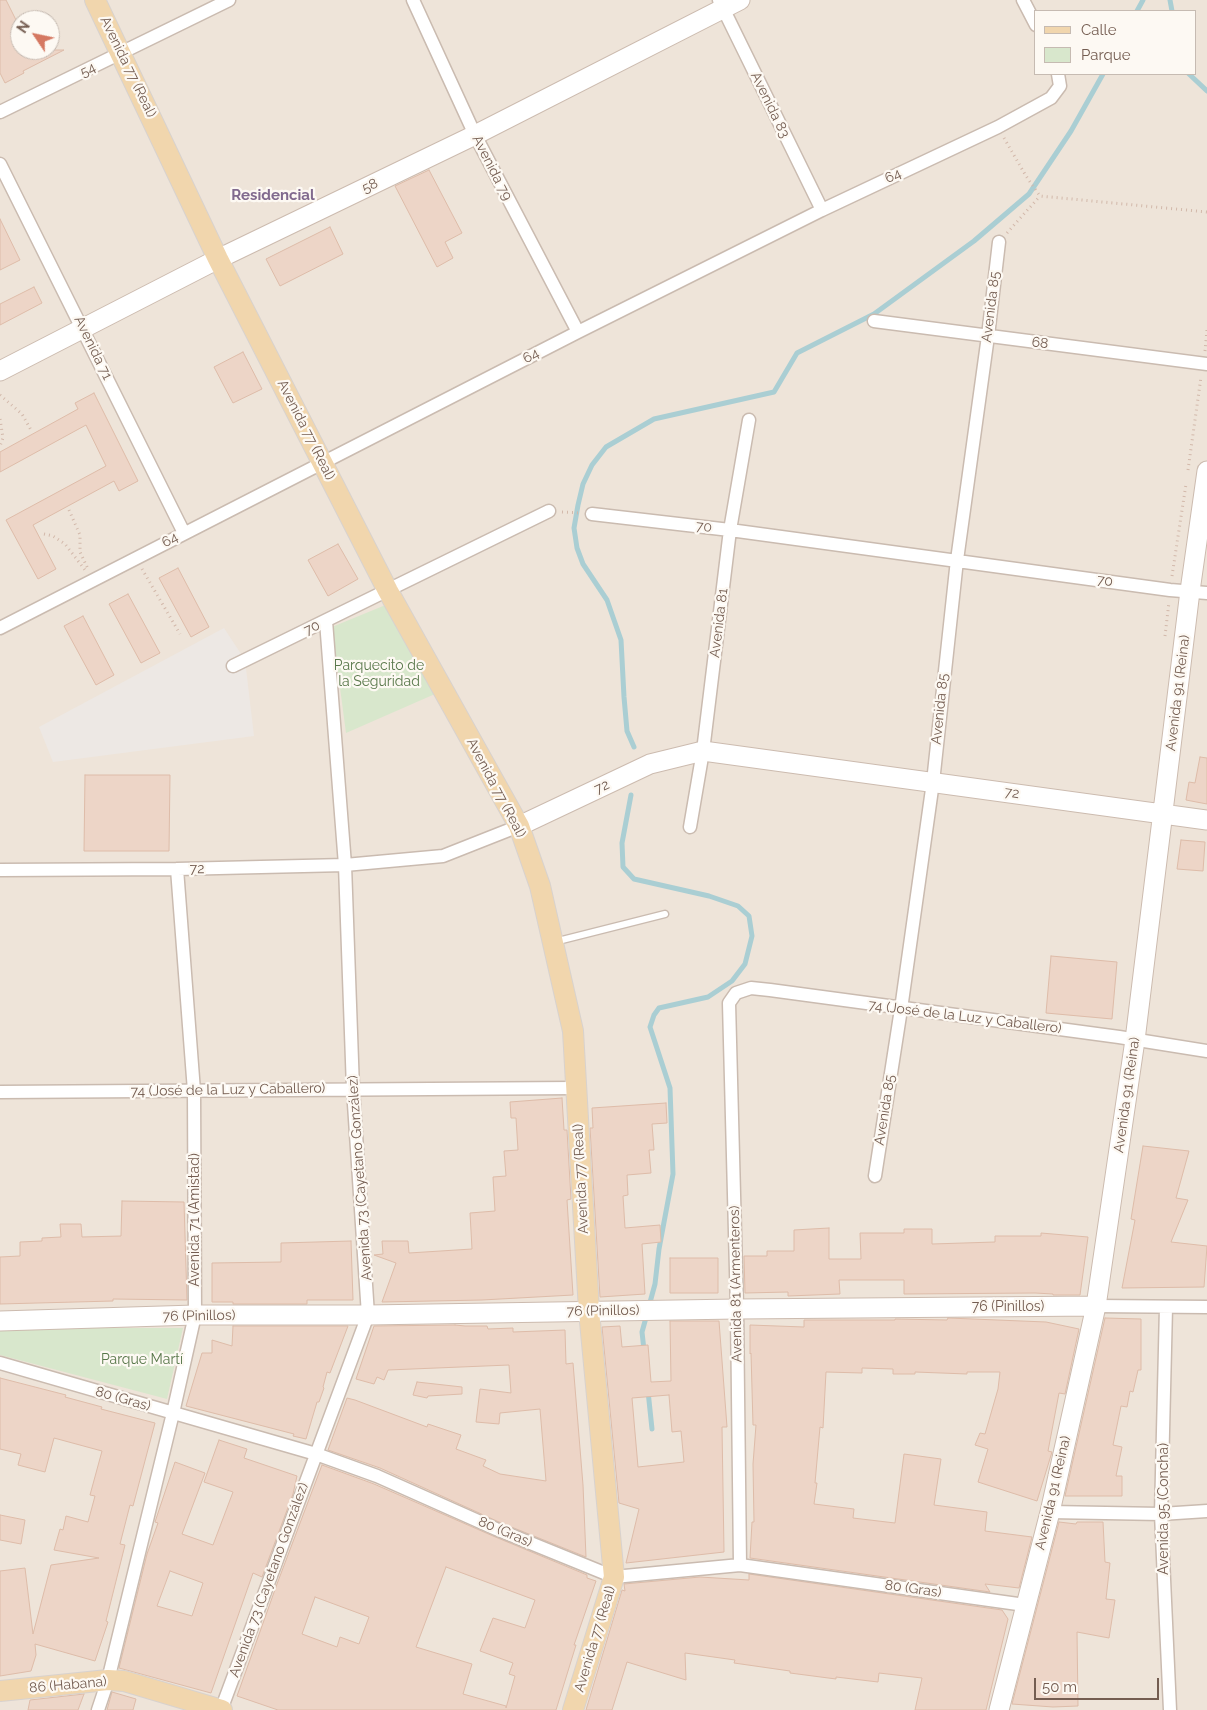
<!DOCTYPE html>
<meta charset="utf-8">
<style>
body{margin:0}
#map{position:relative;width:1207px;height:1710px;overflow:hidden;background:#fbf5ec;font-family:Raleway,sans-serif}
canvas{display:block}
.legend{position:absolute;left:1034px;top:10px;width:162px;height:65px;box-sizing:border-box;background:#fdf9f3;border:1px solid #c6bbb2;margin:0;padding:6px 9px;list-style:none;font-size:15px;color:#745d51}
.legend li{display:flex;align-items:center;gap:10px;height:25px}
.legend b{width:25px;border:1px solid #c6bbb2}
.north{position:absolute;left:10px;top:10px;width:50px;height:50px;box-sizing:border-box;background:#fdf9f3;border:1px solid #c6bbb2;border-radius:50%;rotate:304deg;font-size:14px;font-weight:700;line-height:20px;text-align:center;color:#745d51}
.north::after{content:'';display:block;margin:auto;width:18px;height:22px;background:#d57861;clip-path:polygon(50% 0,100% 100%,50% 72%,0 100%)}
.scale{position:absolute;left:1034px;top:1678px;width:125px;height:22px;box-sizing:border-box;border:2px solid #745d51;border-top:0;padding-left:6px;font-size:15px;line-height:18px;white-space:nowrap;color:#745d51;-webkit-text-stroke:4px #fdf9f3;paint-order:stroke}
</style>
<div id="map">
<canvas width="1207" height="1710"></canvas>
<ul class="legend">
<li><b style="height:6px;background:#f1d6ad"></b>Calle</li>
<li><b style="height:14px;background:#d8e7cc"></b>Parque</li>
</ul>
<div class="north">N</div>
<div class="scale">50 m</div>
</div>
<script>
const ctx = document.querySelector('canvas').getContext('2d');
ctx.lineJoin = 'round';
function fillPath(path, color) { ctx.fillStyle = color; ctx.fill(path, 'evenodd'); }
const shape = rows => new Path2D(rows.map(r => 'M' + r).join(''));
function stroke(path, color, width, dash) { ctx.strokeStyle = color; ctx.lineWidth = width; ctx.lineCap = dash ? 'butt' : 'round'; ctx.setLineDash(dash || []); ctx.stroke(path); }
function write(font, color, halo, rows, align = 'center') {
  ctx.font = font + ' Raleway,sans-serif'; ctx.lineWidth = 4.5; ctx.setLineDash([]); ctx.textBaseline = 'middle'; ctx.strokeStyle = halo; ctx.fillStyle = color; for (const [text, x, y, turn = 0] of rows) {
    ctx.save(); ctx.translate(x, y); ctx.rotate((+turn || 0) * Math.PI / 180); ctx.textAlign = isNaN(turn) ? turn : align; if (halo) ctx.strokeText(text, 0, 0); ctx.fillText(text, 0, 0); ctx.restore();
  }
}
const residential = shape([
 [0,0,1207,0,1207,1710,0,1710],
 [1036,11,1196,11,1196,74,1036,74],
 [20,20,50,20,50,50,20,50]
]);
const industrial = shape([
 [224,628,245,660,254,736,53,762,39,727]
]);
const green = shape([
 [388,604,435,694,346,733,332,627],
 [0,1328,183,1328,167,1399,0,1355]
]);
const stream = shape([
 [1170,0,1172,11],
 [1137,11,1143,0],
 [1189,74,1207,91],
 [634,747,627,731,624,697,621,640,607,600,583,564,577,548,574,528,578,505,583,484,592,465,606,447,654,419,774,392,797,353,874,314,974,241,1029,194,1071,131,1103,74],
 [631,795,622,843,623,867,634,879,709,896,738,906,749,916,752,936,745,964,732,981,708,997,659,1008,654,1015,650,1027,670,1088,673,1174,659,1249,655,1284,649,1306],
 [644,1350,642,1332,647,1314],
 [648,1391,652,1429]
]);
const building = shape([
 [0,0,6,0,20,28,20,50,64,50,23,71,24,73,5,83,0,73,0,0],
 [429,170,462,233,445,242,453,258,437,267,395,186,429,170],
 [0,219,20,260,0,270,0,219],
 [330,227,343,254,280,286,266,259,330,227],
 [34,287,42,303,0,325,0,304,34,287],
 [243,352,262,389,233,403,214,367,243,352],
 [94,393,138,481,119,491,114,481,33,525,56,569,38,579,6,520,106,466,86,425,0,472,0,452,78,409,75,403,94,393],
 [338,544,358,579,328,596,308,560,338,544],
 [178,568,209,627,191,637,159,578,178,568],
 [128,594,160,653,141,663,109,604,128,594],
 [83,616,114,675,96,685,64,626,83,616],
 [1200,757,1207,758,1207,804,1186,800,1189,782,1195,783,1200,757],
 [85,775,170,775,169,851,84,851,85,775],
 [1181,840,1205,842,1203,871,1177,869,1181,840],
 [1051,956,1117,962,1112,1019,1046,1013,1051,956],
 [562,1098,564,1130,567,1130,571,1199,567,1200,573,1295,482,1300,382,1302,396,1263,374,1255,383,1254,382,1241,408,1241,409,1253,472,1249,470,1213,495,1211,493,1177,506,1176,504,1151,518,1150,516,1118,511,1118,510,1102,562,1098],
 [666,1103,667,1123,652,1124,654,1150,649,1150,651,1173,627,1175,628,1195,623,1196,625,1228,660,1225,661,1242,642,1244,645,1294,600,1297,590,1128,593,1128,592,1108,666,1103],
 [1143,1146,1189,1151,1176,1198,1188,1200,1171,1242,1207,1246,1204,1287,1122,1288,1135,1220,1131,1219,1143,1146],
 [122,1201,184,1202,187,1300,113,1299,113,1301,0,1304,0,1257,20,1256,20,1242,42,1241,42,1238,61,1237,60,1224,81,1224,82,1237,121,1236,122,1201],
 [829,1228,829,1259,861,1259,860,1233,904,1233,904,1229,932,1229,932,1244,995,1242,995,1236,1041,1236,1041,1233,1088,1237,1080,1295,1053,1295,1053,1294,1035,1293,904,1294,904,1280,839,1280,840,1294,788,1296,788,1292,745,1293,744,1256,767,1256,767,1251,794,1251,794,1230,829,1228],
 [351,1241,353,1300,307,1300,307,1304,233,1304,233,1302,212,1302,212,1263,281,1262,281,1243,351,1241],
 [670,1258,718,1258,718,1293,670,1293,670,1258],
 [948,1318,1046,1322,1079,1329,1065,1394,1059,1393,1048,1451,1052,1452,1037,1501,978,1482,988,1449,975,1445,980,1433,985,1434,998,1389,1000,1372,967,1372,967,1374,915,1372,915,1374,893,1374,893,1369,862,1368,862,1373,826,1372,823,1428,820,1427,815,1483,817,1483,814,1504,854,1509,853,1518,895,1523,904,1454,941,1459,934,1505,987,1512,985,1531,1032,1537,1019,1588,985,1584,990,1592,750,1558,752,1522,754,1522,753,1464,756,1425,753,1425,751,1353,750,1354,750,1325,804,1327,804,1320,895,1320,895,1319,947,1320,948,1318],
 [1105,1318,1141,1319,1141,1370,1138,1370,1133,1392,1130,1391,1127,1407,1121,1406,1113,1445,1122,1447,1116,1476,1122,1476,1122,1496,1065,1496,1105,1318],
 [670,1321,719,1321,727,1427,722,1427,724,1552,626,1563,639,1509,619,1503,602,1327,620,1326,622,1347,648,1345,651,1382,671,1381,670,1321],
 [669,1395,672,1432,681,1431,684,1462,638,1467,632,1398,669,1395],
 [455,1325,465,1326,487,1326,488,1329,513,1328,513,1332,565,1330,566,1364,573,1363,583,1485,586,1557,499,1522,380,1468,328,1450,347,1398,355,1400,427,1427,428,1424,461,1435,456,1449,486,1460,483,1466,500,1474,546,1481,540,1409,500,1413,499,1424,476,1422,480,1389,511,1393,509,1365,388,1370,384,1380,377,1377,374,1384,356,1379,374,1326,455,1325],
 [233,1326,348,1326,330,1373,327,1372,323,1387,324,1388,319,1402,317,1402,306,1439,293,1436,294,1434,186,1406,202,1353,212,1353,212,1340,232,1346,233,1326],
 [0,1378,66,1395,65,1397,102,1407,101,1409,155,1423,133,1506,130,1505,120,1544,125,1545,106,1621,108,1622,95,1661,35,1644,36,1655,31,1671,0,1676,0,1571,25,1568,33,1634,51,1565,99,1558,54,1550,60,1529,63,1530,66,1516,88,1522,95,1496,90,1495,102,1451,54,1438,45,1472,18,1465,21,1454,0,1449,0,1378],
 [417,1382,462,1387,462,1394,428,1396,427,1398,413,1395,417,1382],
 [219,1440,247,1449,244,1458,297,1476,293,1494,262,1577,253,1573,211,1693,119,1668,147,1554,158,1523,155,1522,175,1462,205,1473,182,1534,213,1545,233,1492,204,1482,219,1440],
 [170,1571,203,1583,192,1616,157,1606,170,1571],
 [322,1465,374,1484,493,1536,587,1575,587,1578,596,1581,574,1645,576,1645,556,1710,278,1710,237,1696,277,1584,322,1465],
 [446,1567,535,1600,525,1628,493,1618,480,1651,513,1663,509,1674,515,1676,506,1708,506,1706,463,1694,472,1664,416,1647,446,1567],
 [315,1597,369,1617,359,1644,340,1637,337,1647,302,1634,315,1597],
 [0,1515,25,1520,21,1544,0,1540,0,1515],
 [1059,1522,1076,1524,1077,1522,1103,1522,1105,1562,1110,1563,1106,1599,1115,1600,1109,1638,1077,1632,1078,1706,1053,1707,1012,1704,1059,1522],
 [749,1574,1002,1610,1008,1619,986,1710,915,1710,922,1678,879,1673,878,1682,836,1677,836,1679,790,1673,790,1671,734,1663,735,1660,685,1653,686,1680,627,1662,612,1710,586,1710,622,1590,625,1591,624,1584,700,1577,749,1580,749,1574],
 [112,1692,136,1699,133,1710,107,1710,112,1692],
 [84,1694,78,1710,28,1710,30,1700,84,1694]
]);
const path = shape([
 [1004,138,1026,176,1040,196,1207,212],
 [1007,233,1040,196],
 [1205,351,1207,330],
 [0,395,22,414,31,430],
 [0,419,3,438,0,446],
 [1188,470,1201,377],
 [69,510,80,535,80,552,88,569],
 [562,512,580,513],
 [44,534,53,536,65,544,85,570],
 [142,569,180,634],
 [1172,576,1186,484],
 [1165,636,1169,602]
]);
const lane = shape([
 [554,942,665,914]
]);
const street = shape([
 [413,0,475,135,578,332],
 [719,0,822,210],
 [1023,0,1036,25],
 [0,112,229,0],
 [0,164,184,533],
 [874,321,1207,364],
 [592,514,730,530,1170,590,1207,593],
 [0,628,578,332,822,210,998,127,1051,98,1060,86,1058,74],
 [233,666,549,511],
 [690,827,703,751,730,530,749,420],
 [0,870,177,869,345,865,443,856,519,826],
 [0,1092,575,1088],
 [875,1176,901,1009,933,782,957,560,988,336,999,242],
 [1096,1306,1207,1307],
 [1166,1307,1161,1514,1170,1710],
 [0,1363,316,1454,377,1476,496,1529,614,1577,740,1565,1025,1605],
 [1050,1512,1161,1514,1207,1511],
 [740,1565,737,1309,729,1003,736,993,751,988,770,990,1119,1037,1207,1051],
 [98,1710,108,1680,173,1413,195,1315,194,1091,177,869],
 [221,1710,368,1315,353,1089,345,865,326,621]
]);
const secondary = shape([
 [0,371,218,259,475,135,740,0],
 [519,826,650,764,703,751,1207,820],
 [0,1321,195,1315,368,1315,737,1309,1096,1306],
 [999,1710,1050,1512,1096,1306,1135,1040,1190,591,1207,471]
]);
const primary = shape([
 [95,0,218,259,388,591,519,826,540,886,573,1031,589,1311,614,1577,573,1710],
 [0,1691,108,1680,124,1681,222,1710]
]);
const streetNames = [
 ["Avenida 77 (Real)",128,67,64],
 ["54",88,70,-26],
 ["Avenida 83",770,105,64],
 ["Avenida 79",492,168,63],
 ["64",893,176,-25],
 ["58",370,186,-26],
 ["Avenida 85",991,307,-83],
 ["68",1040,343,7],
 ["Avenida 71",93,348,64],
 ["64",531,356,-27],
 ["Avenida 77 (Real)",306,430,63],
 ["70",704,527,6],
 ["64",170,540,-27],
 ["70",1105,581,8],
 ["Avenida 81",719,623,-83],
 ["70",312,628,-26],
 ["Avenida 91 (Reina)",1178,693,-83],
 ["Avenida 85",940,709,-84],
 ["72",602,787,-25],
 ["Avenida 77 (Real)",496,788,62],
 ["72",1012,793,8],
 ["72",197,869,-1],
 ["74 (José de la Luz y Caballero)",965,1017,7],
 ["74 (José de la Luz y Caballero)",228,1090,-1],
 ["Avenida 91 (Reina)",1127,1095,-82],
 ["Avenida 85",885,1110,-81],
 ["Avenida 73 (Cayetano González)",360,1178,-94],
 ["Avenida 77 (Real)",581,1179,-93],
 ["Avenida 71 (Amistad)",195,1220,-90],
 ["Avenida 81 (Armenteros)",736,1284,-91],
 ["76 (Pinillos)",1008,1307],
 ["76 (Pinillos)",603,1311,-1],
 ["76 (Pinillos)",199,1316,-1],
 ["80 (Gras)",123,1399,16],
 ["Avenida 91 (Reina)",1053,1493,-77],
 ["Avenida 95 (Concha)",1164,1509,-90],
 ["80 (Gras)",505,1532,23],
 ["Avenida 73 (Cayetano González)",269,1580,-70],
 ["80 (Gras)",913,1589,8],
 ["Avenida 77 (Real)",595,1639,-73],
 ["86 (Habana)",68,1685,-5]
];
const parkNames = [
 ["Parquecito de",379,666],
 ["la Seguridad",379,682],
 ["Parque Martí",142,1360]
];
const neighbourhoodNames = [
 ["Residencial",273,195]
];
fillPath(residential, '#eee4d9');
fillPath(industrial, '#ede8e4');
fillPath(green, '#d8e7cc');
stroke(stream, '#aaced3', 5);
fillPath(building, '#edd5c7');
stroke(building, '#debca9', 1);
stroke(lane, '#cabbb0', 9);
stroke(street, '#cabbb0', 15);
stroke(secondary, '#ccbbaf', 21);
stroke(primary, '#d8d2ce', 22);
stroke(path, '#d2b8aa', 3, [1, 4]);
stroke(lane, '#fff', 6);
stroke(street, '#fff', 12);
stroke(secondary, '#fff', 19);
stroke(primary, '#f1d6ad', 20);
write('14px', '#745d51', '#fdf9f3', streetNames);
write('14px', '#59784b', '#fdf9f3', parkNames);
write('bold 15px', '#816a8e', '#fdf9f3', neighbourhoodNames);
</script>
